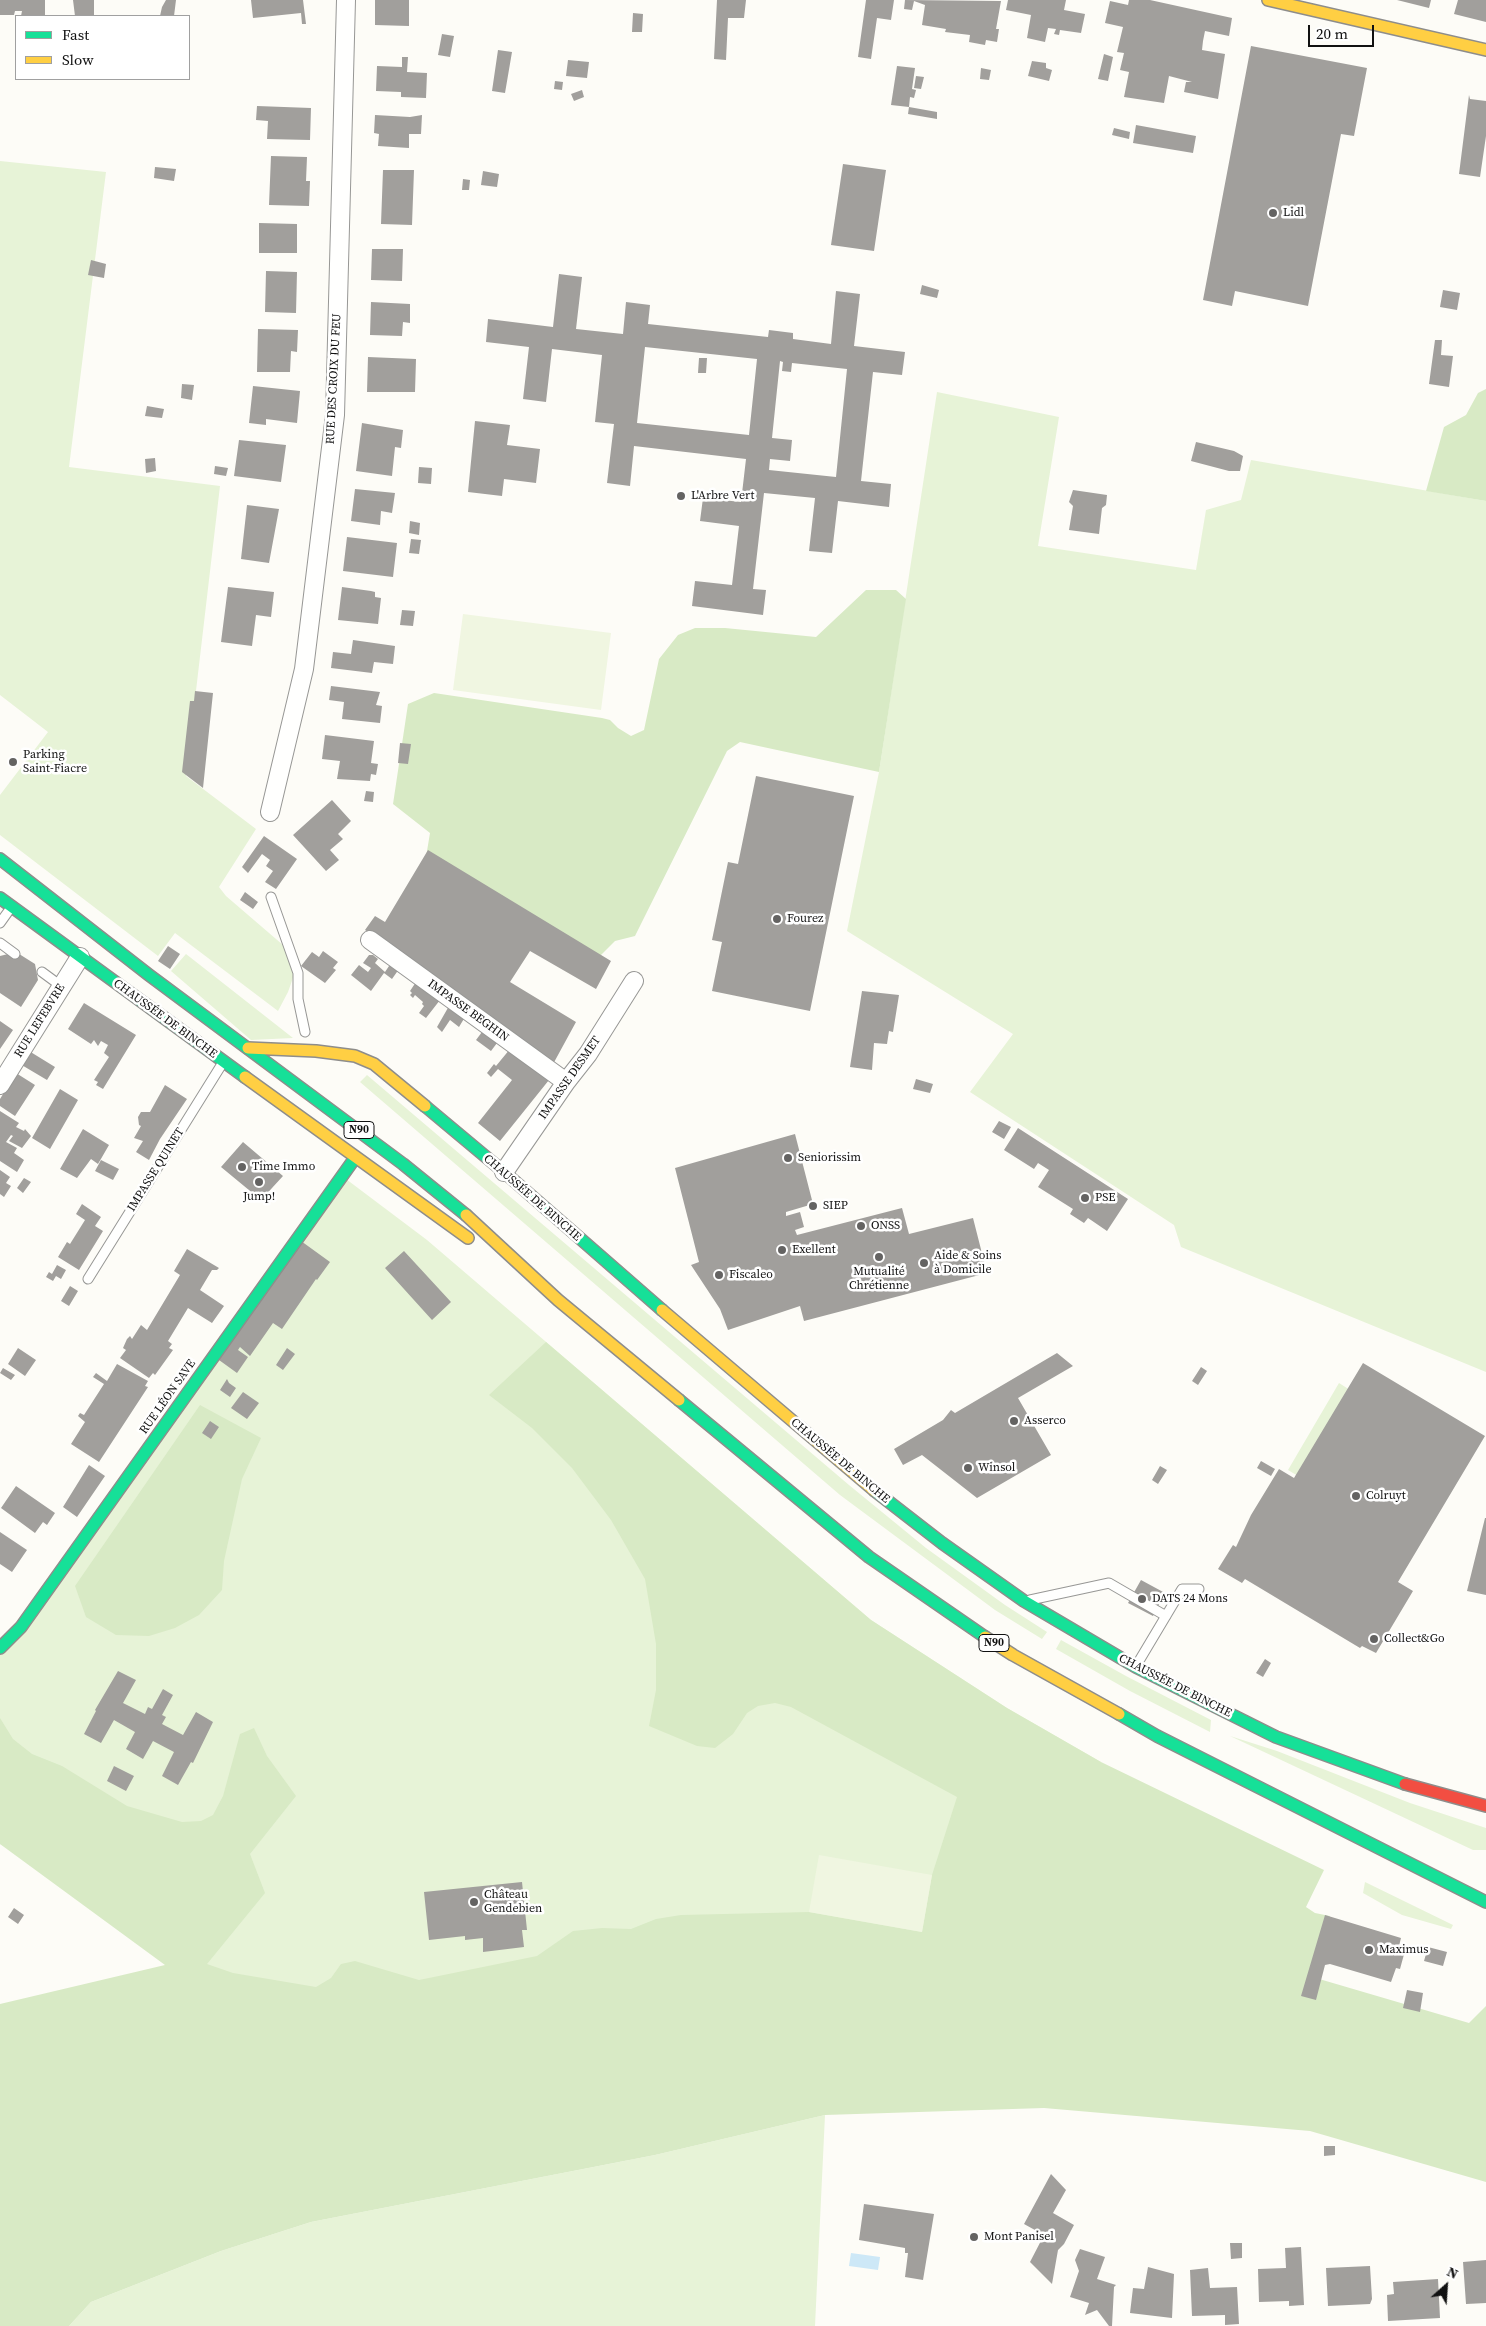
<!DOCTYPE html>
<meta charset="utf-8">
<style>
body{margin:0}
#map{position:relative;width:1486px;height:2326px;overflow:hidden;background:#fdfcf7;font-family:"Source Serif 4",serif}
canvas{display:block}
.legend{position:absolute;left:15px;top:15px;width:175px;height:65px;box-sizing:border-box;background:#fff;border:1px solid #a0a0a0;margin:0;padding:6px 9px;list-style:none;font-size:15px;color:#111}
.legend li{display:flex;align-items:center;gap:10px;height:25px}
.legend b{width:25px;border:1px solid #a0a0a0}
.north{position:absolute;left:1421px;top:2261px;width:50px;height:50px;-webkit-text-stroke:4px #fff;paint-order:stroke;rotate:26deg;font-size:14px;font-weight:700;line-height:20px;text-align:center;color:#111}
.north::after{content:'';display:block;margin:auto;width:18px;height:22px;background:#111;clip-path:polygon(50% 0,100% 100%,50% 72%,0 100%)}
.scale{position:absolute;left:1308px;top:25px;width:66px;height:22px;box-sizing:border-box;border:2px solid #111;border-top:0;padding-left:6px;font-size:15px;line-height:18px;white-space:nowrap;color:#111;-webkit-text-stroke:4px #fff;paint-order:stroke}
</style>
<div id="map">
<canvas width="1486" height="2326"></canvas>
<ul class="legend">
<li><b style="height:6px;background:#16e098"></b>Fast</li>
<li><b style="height:6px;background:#ffcf43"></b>Slow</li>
</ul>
<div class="north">N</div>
<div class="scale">20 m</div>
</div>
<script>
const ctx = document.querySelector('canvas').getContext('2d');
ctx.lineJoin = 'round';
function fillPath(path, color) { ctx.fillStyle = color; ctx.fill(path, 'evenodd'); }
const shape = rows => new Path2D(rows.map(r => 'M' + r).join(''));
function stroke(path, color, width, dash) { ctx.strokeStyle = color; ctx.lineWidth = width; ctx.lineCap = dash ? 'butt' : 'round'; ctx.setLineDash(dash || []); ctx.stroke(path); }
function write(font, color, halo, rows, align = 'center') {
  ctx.font = font + ' "Source Serif 4",serif'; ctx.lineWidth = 5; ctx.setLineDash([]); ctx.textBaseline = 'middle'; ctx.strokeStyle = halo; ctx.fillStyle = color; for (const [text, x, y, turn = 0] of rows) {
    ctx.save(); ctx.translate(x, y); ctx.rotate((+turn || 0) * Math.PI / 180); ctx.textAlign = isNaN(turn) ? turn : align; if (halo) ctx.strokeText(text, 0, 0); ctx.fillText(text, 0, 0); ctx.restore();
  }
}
const green = shape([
 [0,161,106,172,69,467,220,486,186,776,256,829,219,887,226,896,283,945,294,975,288,992,278,1011,175,933,158,956,0,835,0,795,48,732,0,695],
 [937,392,1059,417,1038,546,1196,570,1206,510,1241,500,1251,460,1486,501,1486,1372,1181,1247,1174,1225,970,1092,1013,1034,847,931,879,772],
 [186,954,293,1038,251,1040,171,971],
 [367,1075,849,1485,926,1548,1005,1605,1047,1632,1042,1639,995,1610,840,1495,360,1082],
 [342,1176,427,1240,871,1620,1007,1708,1101,1762,1028,1918,332,2038,0,1844,0,1648],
 [1339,1383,1350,1390,1298,1476,1288,1470],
 [1061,1640,1126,1676,1211,1720,1210,1732,1130,1691,1056,1649],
 [1230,1736,1277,1751,1410,1803,1486,1828,1486,1850,1473,1850],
 [1365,1882,1453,1925,1451,1929,1402,1915,1363,1893],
 [825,2115,815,2326,69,2326,91,2302,221,2251,311,2222,655,2155]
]);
const forest = shape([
 [1486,389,1486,501,1426,491,1444,427,1466,415,1478,393],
 [866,590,896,590,906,599,879,772,740,742,727,751,635,936,615,941,599,957,424,869,430,833,393,804,408,704,434,693,602,718,610,720,618,728,631,736,644,730,659,659,678,635,695,628,725,628,816,637],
 [546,1342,871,1620,1007,1708,1101,1762,1324,1870,1306,1907,1315,1913,1330,1916,1309,1976,1469,2023,1486,2006,1486,2182,1310,2131,1044,2108,825,2115,655,2155,311,2222,221,2251,91,2302,69,2326,0,2326,0,2004,165,1965,0,1844,0,1718,13,1739,32,1754,62,1766,127,1806,182,1822,201,1821,213,1815,223,1796,240,1734,254,1728,267,1756,296,1796,250,1854,265,1893,207,1964,233,1973,316,1987,331,1978,341,1964,355,1961,419,1980,537,1956,573,1931,602,1928,631,1929,656,1919,681,1915,809,1912,922,1932,932,1875,957,1797,791,1707,775,1703,758,1706,747,1713,733,1734,715,1748,697,1746,649,1726,656,1690,656,1644,645,1579,611,1520,572,1468,532,1428,489,1395],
 [200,1405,261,1438,242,1479,224,1561,222,1590,199,1615,175,1628,149,1636,116,1635,86,1617,75,1586]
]);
const pitch = shape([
 [463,614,611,633,601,710,453,690],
 [819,1855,932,1875,922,1932,809,1912]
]);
const water = shape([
 [851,2253,880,2257,878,2270,849,2266]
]);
const building = shape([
 [0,0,45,0,45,16,21,16,22,11,15,11,14,15,0,15],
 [73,0,94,0,94,16,75,16],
 [166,0,176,0,174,16,160,16,162,7],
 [251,0,303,0,306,24,302,24,301,13,253,18],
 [375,0,409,0,409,26,375,25],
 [717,0,746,0,744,18,728,18,726,60,714,59],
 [866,0,894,0,891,20,877,18,871,59,858,57],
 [905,0,1001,1,996,29,999,29,997,42,986,40,985,45,969,42,970,35,945,32,946,29,922,25,925,5,914,1,912,10,904,9],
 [1008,0,1066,0,1064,10,1085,14,1081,33,1060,30,1059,35,1054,34,1056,29,1048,28,1045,42,1027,38,1031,15,1006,10],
 [1129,0,1150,0,1232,18,1229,36,1205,31,1203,41,1202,50,1225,54,1218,99,1184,92,1186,82,1192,82,1169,76,1164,103,1124,97,1129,72,1120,70,1124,53,1117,52,1123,27,1105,23,1110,1,1128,5],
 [1397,0,1431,0,1429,8],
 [1458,0,1486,0,1486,22,1454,14],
 [633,13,643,14,642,32,632,32],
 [442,34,454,36,450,57,438,55],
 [1251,46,1367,68,1354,136,1341,134,1308,306,1235,291,1232,306,1203,300],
 [498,50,512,52,505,93,492,91],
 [1104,54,1113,57,1108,81,1098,79],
 [402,57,408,57,407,72,427,73,426,98,401,97,401,92,376,91,377,66,402,67],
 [568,60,589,62,587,78,566,76],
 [1032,61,1046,63,1046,68,1052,70,1049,81,1028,76],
 [897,66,915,68,912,89,916,90,914,98,910,97,909,107,891,105],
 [981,68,991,70,989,80,980,79],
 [916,76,924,77,921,89,914,88],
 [555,81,563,82,562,90,554,89],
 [582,90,584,97,574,101,571,94],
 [1469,95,1470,99,1486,101,1486,136,1480,177,1459,174],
 [257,106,311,108,310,140,267,139,268,121,256,120],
 [909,107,937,112,937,119,908,114],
 [375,115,410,117,422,115,421,134,409,134,409,148,378,146,379,134,374,133],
 [1136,125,1196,136,1193,153,1133,143],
 [1114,128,1130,132,1129,139,1112,135],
 [271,156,307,157,306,181,310,181,309,206,269,205],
 [843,164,886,170,874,251,831,245],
 [155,167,176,169,174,181,154,178],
 [383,170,414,170,412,225,381,224],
 [483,171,499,174,497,187,481,185],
 [463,179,470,180,469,190,462,190],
 [259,223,297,224,297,253,259,253],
 [372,249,403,249,402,281,371,280],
 [91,260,106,264,104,278,88,275],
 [266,271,297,272,296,313,265,312],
 [559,274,582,277,576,329,623,334,626,302,650,305,648,324,768,337,769,330,793,333,793,339,831,344,836,291,860,294,854,346,905,352,902,375,873,372,861,481,891,484,889,507,838,501,832,553,809,551,815,498,764,493,753,589,766,590,763,615,692,606,695,581,732,585,739,526,700,521,703,498,741,502,746,459,634,446,630,486,607,483,614,424,595,422,602,355,552,349,546,402,523,399,529,347,486,342,488,319,553,327],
 [645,347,757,359,749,435,637,423],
 [780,361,783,362,782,371,791,372,792,363,847,369,836,477,769,470,770,459,790,461,792,440,772,438],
 [922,285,939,290,937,298,920,294],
 [1443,290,1460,293,1457,310,1440,307],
 [371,302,410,304,410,323,403,322,402,336,370,335],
 [258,329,298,330,297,352,291,351,290,372,257,372],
 [1435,340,1442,340,1441,355,1453,356,1449,387,1429,384],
 [368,357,416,359,415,392,367,392],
 [699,358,707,358,706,373,698,373],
 [182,384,194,385,192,400,181,398],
 [253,386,300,391,297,423,266,419,266,425,249,423],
 [147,406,164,409,162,418,145,416],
 [475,421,510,425,507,445,540,449,536,483,504,479,502,496,468,492],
 [362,423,403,430,401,448,395,447,392,476,356,471],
 [239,440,286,445,281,482,234,476],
 [1196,442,1234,451,1243,456,1240,471,1229,471,1191,461],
 [155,458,156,471,146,473,145,459],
 [215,466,228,468,226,476,214,474],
 [419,467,432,468,431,484,418,483],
 [355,489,395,493,392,513,381,511,380,525,351,521],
 [1073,490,1107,495,1106,505,1102,508,1099,534,1069,530,1073,506,1069,502],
 [247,505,279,509,269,563,241,559],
 [410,521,420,523,419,535,409,533],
 [347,537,397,543,393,577,343,571],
 [411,539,421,540,419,554,409,553],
 [228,587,274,592,271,617,256,615,252,646,221,642],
 [342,587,371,591,375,592,375,597,381,598,378,624,338,620],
 [402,610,415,611,413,626,400,625],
 [353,640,395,646,393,664,374,662,372,673,331,668,333,652,351,654],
 [331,686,380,692,376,705,382,706,380,723,342,719,344,702,329,700],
 [195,691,213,693,203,788,182,772,190,701,194,701],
 [325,735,374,741,371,763,378,764,376,775,371,774,370,781,337,779,340,761,322,759],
 [400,743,411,744,408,764,398,763],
 [756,776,854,796,810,1011,712,991,722,942,712,940,728,862,738,864],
 [366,791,374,792,373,802,364,801],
 [332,800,351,821,338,834,343,839,330,850,339,860,326,871,293,835],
 [264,836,297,859,276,889,265,882,273,871,266,866,270,860,262,854,248,873,242,867],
 [428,850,611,961,596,989,530,951,510,982,576,1022,552,1066,365,930,375,916,385,922],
 [245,892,258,902,253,909,240,900],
 [168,946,180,954,170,969,158,961],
 [323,951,338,962,333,968,336,970,325,983,301,966,312,952,319,957],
 [16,952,35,964,38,980,21,1007,0,993,0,956],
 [369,955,373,955,378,959,375,963,385,972,391,963,399,969,392,979,384,973,371,991,351,975,359,965,368,972,371,968,363,963],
 [416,982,440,1000,426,1018,419,1013,424,1006,422,1004,423,1002,415,995,413,998,410,995,412,993,410,991],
 [862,991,899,995,893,1032,889,1031,887,1044,874,1043,872,1070,850,1067],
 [84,1003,136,1035,103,1089,96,1085,98,1082,94,1080,109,1057,104,1053,108,1045,101,1041,98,1046,94,1040,91,1044,68,1029],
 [449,1006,465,1017,459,1027,450,1020,442,1032,437,1027],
 [0,1021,13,1030,0,1049],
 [482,1032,497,1043,491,1051,476,1040],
 [510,1049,549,1080,500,1141,478,1123,512,1080,498,1069,491,1077,487,1073,494,1064,496,1066],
 [29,1051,55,1067,47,1080,20,1064],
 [16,1073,35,1085,15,1116,0,1106,0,1099],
 [916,1079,933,1084,930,1093,913,1089],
 [165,1085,187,1099,160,1139,149,1160,136,1152,143,1141,134,1138,141,1126,139,1125,138,1117,141,1112,150,1112],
 [60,1089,78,1100,50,1149,32,1138],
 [0,1111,19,1123,16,1127,24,1131,25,1129,31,1136,22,1148,9,1141,13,1136,11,1135,6,1142,17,1148,14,1153,24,1160,17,1172,0,1161],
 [999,1121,1011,1127,1004,1139,992,1132],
 [1018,1128,1128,1199,1107,1231,1088,1218,1084,1223,1070,1214,1073,1209,1038,1187,1049,1170,1038,1163,1034,1169,1004,1150],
 [83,1129,109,1145,98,1164,91,1159,77,1178,60,1169],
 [795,1134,813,1204,786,1212,786,1216,800,1212,804,1227,795,1230,797,1235,902,1208,909,1234,973,1218,987,1273,804,1321,800,1306,728,1330,720,1309,691,1265,699,1262,675,1168],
 [243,1142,283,1176,261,1200,221,1167],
 [101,1160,119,1169,113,1180,95,1171],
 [0,1170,10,1177,6,1183,11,1186,4,1197,0,1194],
 [24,1178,31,1182,23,1193,17,1188],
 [82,1204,101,1217,95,1226,103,1231,79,1270,58,1257,67,1242,70,1244,85,1220,76,1214],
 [301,1241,330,1262,317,1280,316,1279,282,1329,273,1323,250,1356,240,1347,238,1350,248,1357,237,1373,219,1360],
 [187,1249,219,1268,217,1270,212,1270,200,1290,224,1306,212,1323,188,1308,168,1341,172,1344,169,1348,173,1350,155,1375,153,1373,149,1378,120,1358,126,1350,123,1348,127,1339,130,1336,132,1339,141,1325,147,1330,180,1275,174,1271],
 [404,1251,451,1302,432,1320,385,1268],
 [57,1265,66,1270,61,1279,56,1276,53,1281,46,1277,49,1272,52,1274],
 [70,1286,78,1291,69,1306,61,1301],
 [18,1348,36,1360,25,1376,8,1364],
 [287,1348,295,1354,283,1370,276,1365],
 [1057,1353,1073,1366,1018,1398,1051,1455,977,1498,922,1455,903,1465,894,1449,943,1420,951,1410,955,1413],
 [1363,1363,1485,1436,1398,1582,1413,1591,1376,1653,1362,1646,1360,1648,1245,1579,1242,1583,1218,1569,1233,1545,1236,1547,1251,1515,1279,1469,1294,1478],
 [117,1364,148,1381,145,1386,148,1387,99,1462,71,1444,85,1422,78,1416,80,1413,84,1415,104,1384,93,1377,96,1373,107,1381],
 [1201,1367,1207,1371,1198,1385,1192,1381],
 [3,1368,15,1375,11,1380,0,1373],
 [227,1379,229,1383,236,1388,230,1397,220,1390],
 [243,1392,259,1403,247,1419,231,1408],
 [210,1421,219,1427,211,1439,202,1433],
 [1261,1461,1275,1469,1271,1476,1257,1468],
 [89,1465,105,1476,77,1517,63,1507],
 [1160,1466,1167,1470,1158,1484,1152,1480],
 [16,1486,55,1513,47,1525,43,1522,35,1533,1,1508],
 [1485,1518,1486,1518,1486,1595,1467,1591],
 [0,1532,27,1550,12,1572,0,1564],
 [1141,1580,1165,1593,1153,1616,1128,1603],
 [1265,1659,1271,1663,1263,1677,1256,1673],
 [118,1671,136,1680,123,1703,145,1714,148,1707,152,1709,163,1689,173,1695,162,1715,166,1717,162,1724,183,1735,196,1712,213,1722,193,1763,191,1762,178,1785,162,1776,174,1752,153,1741,143,1759,126,1749,135,1732,114,1720,101,1743,84,1734,96,1711,95,1710],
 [114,1766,134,1776,126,1791,107,1781],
 [522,1882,527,1930,522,1930,524,1947,483,1952,483,1938,465,1940,465,1936,429,1940,424,1892],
 [14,1908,24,1915,18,1924,8,1917],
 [1325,1915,1401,1938,1399,1946,1406,1947,1400,1969,1396,1968,1391,1982,1330,1964,1325,1965,1316,2000,1301,1996],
 [1428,1947,1447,1952,1443,1966,1424,1961],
 [1407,1990,1423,1993,1420,2012,1403,2008],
 [1324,2146,1335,2146,1335,2155,1324,2156],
 [1051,2174,1066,2190,1053,2213,1074,2225,1064,2244,1058,2250,1052,2284,1030,2262,1044,2235,1024,2224],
 [864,2204,934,2214,923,2280,905,2277,908,2253,905,2253,905,2248,859,2240],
 [1230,2243,1242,2243,1242,2258,1231,2259],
 [1301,2247,1304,2305,1289,2306,1289,2301,1259,2302,1258,2269,1286,2268,1285,2248],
 [1080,2249,1105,2257,1097,2279,1116,2285,1114,2287,1112,2326,1109,2326,1097,2310,1085,2315,1089,2303,1070,2297,1079,2271,1075,2260],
 [1486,2260,1486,2303,1466,2304,1463,2262],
 [1370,2266,1372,2299,1370,2304,1328,2306,1326,2268],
 [1148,2267,1174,2274,1172,2318,1130,2313,1133,2288,1144,2289],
 [1208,2268,1210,2288,1237,2287,1239,2324,1225,2325,1225,2315,1192,2316,1190,2270],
 [1438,2279,1440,2318,1388,2321,1387,2295,1394,2294,1393,2282]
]);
const lane = shape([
 [271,897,298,973,298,999,305,1032],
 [0,923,10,909],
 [0,943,15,954],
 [42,972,61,986],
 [88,1279,222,1064],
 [1030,1600,1109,1583,1166,1616],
 [1136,1666,1182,1589,1199,1589]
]);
const street = shape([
 [270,812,304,669,335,415,346,0],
 [370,940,566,1082],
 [0,1085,80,957],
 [504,1172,566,1082,588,1054,634,981]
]);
const fast = shape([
 [0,859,149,975,403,1164,466,1215],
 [0,898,245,1077],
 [425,1106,504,1172,662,1310],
 [679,1400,869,1557,985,1637],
 [875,1491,942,1543,1024,1601,1136,1667,1276,1737,1405,1784],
 [0,1648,21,1627,355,1158],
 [1119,1714,1157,1736,1486,1902]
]);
const slow = shape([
 [1268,0,1486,50],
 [248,1048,316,1051,355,1056,374,1064,425,1106],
 [245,1077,468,1238],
 [466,1215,558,1300,679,1400],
 [662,1310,875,1491],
 [985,1637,1013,1655,1119,1714]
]);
const jam = shape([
 [1405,1784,1486,1806]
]);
const markers = [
 [1273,213,5,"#646362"],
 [681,496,5,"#646362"],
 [13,762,5,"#646362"],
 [777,919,5,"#646362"],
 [788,1158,5,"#646362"],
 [242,1167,5,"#646362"],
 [259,1182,5,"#646362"],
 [1085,1198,5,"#646362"],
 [813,1206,5,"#646362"],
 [861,1226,5,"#646362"],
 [782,1250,5,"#646362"],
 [879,1257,5,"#646362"],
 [924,1263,5,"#646362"],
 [719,1275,5,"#646362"],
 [1014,1421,5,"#646362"],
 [968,1468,5,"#646362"],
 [1356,1496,5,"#646362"],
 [1142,1599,5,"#646362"],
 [1374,1639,5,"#646362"],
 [474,1902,5,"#646362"],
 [1369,1950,5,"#646362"],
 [974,2237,5,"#646362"]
];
const shields = [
 [359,1130,30],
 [994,1643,30]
];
const shieldNames = [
 ["N90",359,1130],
 ["N90",994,1643]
];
const poiNames = [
 ["Lidl",1283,213],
 ["L'Arbre Vert",691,496],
 ["Parking",23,755],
 ["Saint-Fiacre",23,769],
 ["Fourez",787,919],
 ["Seniorissim",798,1158],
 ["Time Immo",252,1167],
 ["Jump!",259,1197,"center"],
 ["PSE",1095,1198],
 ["SIEP",823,1206],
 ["ONSS",871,1226],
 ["Exellent",792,1250],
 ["Aide & Soins",934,1256],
 ["à Domicile",934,1270],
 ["Mutualité",879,1272,"center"],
 ["Chrétienne",879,1286,"center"],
 ["Fiscaleo",729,1275],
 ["Asserco",1024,1421],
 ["Winsol",978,1468],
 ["Colruyt",1366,1496],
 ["DATS 24 Mons",1152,1599],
 ["Collect&Go",1384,1639],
 ["Château",484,1895],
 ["Gendebien",484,1909],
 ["Maximus",1379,1950],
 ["Mont Panisel",984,2237]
];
const streetNames = [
 ["RUE DES CROIX DU FEU",334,379,-87],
 ["IMPASSE BEGHIN",468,1011,36],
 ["CHAUSSÉE DE BINCHE",165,1019,36],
 ["RUE LEFEBVRE",40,1021,-58],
 ["IMPASSE DESMET",570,1078,-55],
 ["IMPASSE QUINET",156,1170,-58],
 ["CHAUSSÉE DE BINCHE",532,1198,41],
 ["RUE LÉON SAVE",168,1397,-55],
 ["CHAUSSÉE DE BINCHE",840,1461,40],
 ["CHAUSSÉE DE BINCHE",1175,1686,27]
];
fillPath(green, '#e7f3d7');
fillPath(forest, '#d8eac5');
fillPath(pitch, '#f0f6e1');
fillPath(water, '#cde8f7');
fillPath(building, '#a19f9c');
stroke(lane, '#979795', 11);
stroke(street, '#979795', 20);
stroke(fast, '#8e8d8b', 14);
stroke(slow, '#8e8d8b', 14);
stroke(jam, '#8e8d8b', 14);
stroke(lane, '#fffffe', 9);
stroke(street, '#fffffe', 18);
stroke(fast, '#16e098', 11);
stroke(slow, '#ffcf43', 11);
stroke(jam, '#f24e42', 11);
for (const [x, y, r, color] of markers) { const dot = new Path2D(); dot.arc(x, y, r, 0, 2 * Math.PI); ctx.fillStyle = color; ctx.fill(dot); stroke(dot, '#fff', 2); }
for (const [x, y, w] of shields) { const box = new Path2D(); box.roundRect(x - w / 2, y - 8.5, w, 17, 4); ctx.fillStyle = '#fff'; ctx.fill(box); stroke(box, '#111', 1); }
write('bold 11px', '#111', null, shieldNames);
write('12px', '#111', '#fff', poiNames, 'left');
write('12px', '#111', '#fff', streetNames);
</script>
